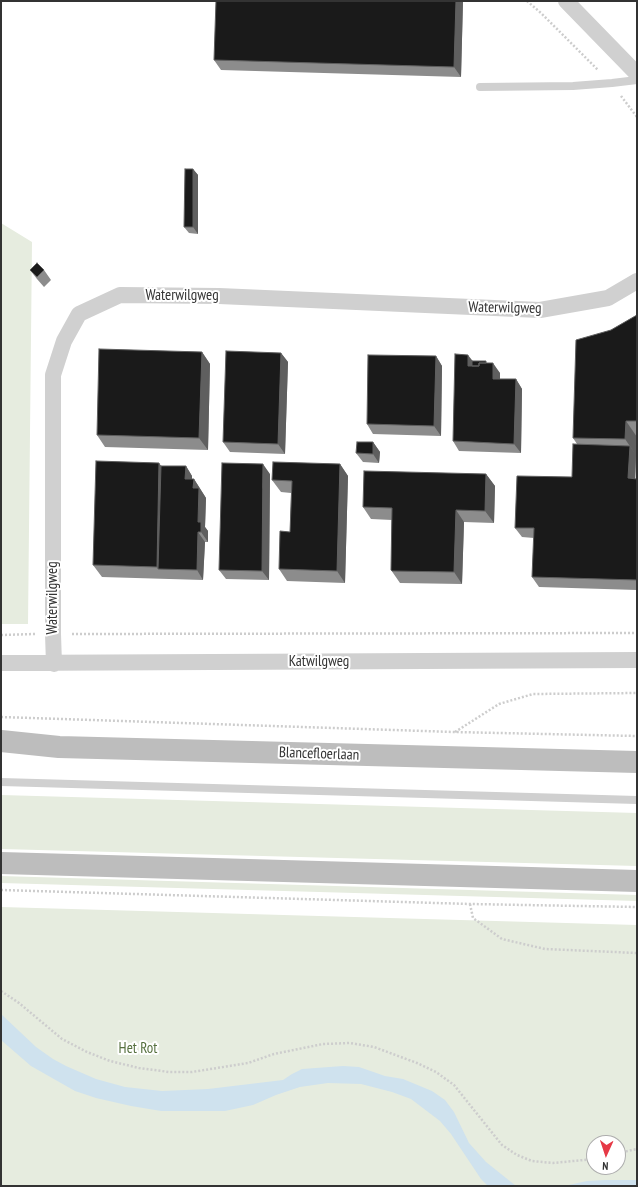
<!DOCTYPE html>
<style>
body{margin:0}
#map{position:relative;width:638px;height:1187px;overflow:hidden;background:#fff;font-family:"PT Sans Narrow",sans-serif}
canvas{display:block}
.frame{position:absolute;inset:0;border:2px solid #333;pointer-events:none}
.north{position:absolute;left:586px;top:1135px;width:40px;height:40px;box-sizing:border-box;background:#fff;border:1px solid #adadad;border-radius:50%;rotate:183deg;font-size:11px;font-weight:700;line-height:16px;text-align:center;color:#333}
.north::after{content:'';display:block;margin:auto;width:14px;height:18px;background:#e63946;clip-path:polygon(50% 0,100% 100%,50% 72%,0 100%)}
</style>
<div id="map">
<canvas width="638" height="1187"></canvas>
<div class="frame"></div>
<div class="north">N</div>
</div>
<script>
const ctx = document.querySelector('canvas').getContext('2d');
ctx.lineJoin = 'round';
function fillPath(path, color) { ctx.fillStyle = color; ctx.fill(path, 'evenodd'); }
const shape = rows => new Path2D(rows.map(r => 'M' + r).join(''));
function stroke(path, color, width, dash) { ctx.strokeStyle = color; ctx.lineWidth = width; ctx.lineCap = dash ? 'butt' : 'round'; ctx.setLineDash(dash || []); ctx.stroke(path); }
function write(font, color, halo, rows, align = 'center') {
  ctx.font = font + ' "PT Sans Narrow",sans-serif'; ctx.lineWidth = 4; ctx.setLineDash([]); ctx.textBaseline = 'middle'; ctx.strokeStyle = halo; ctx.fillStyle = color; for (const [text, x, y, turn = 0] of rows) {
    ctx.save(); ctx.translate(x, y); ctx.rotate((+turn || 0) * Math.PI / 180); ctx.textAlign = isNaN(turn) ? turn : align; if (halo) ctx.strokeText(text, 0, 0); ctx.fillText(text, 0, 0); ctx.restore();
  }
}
const green = shape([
 [1,223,32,242,28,624,1,624],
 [1,795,637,813,637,866,1,849],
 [1,876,637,895,637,901,1,883],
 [1,907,637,925,637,1186,1,1186],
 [594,1143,618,1143,618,1167,594,1167]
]);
const water = shape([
 [1,1014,36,1047,53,1059,66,1066,96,1079,125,1087,162,1091,208,1089,283,1080,292,1074,302,1069,343,1066,359,1067,385,1076,403,1079,432,1091,445,1100,454,1112,469,1143,486,1162,516,1186,488,1186,481,1179,451,1134,440,1121,411,1099,392,1092,361,1084,328,1083,300,1087,276,1095,253,1105,225,1111,161,1111,131,1106,96,1098,75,1091,31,1066,1,1040],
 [605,1180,637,1180,637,1186,564,1186,587,1181]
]);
const path = shape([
 [527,1,541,13,598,70],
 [621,96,637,117],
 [72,634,637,633],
 [1,635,35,634],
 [1,717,454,732,637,736],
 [455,732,499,704,533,694,637,693],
 [1,890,470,904,637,907],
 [470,904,473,918,502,939,545,949,637,953],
 [1,991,19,1003,62,1039,87,1052,110,1061,139,1068,169,1072,192,1072,248,1063,274,1054,323,1044,350,1043,374,1047,417,1063,436,1072,454,1085,502,1145,517,1155,532,1161,553,1163,594,1159],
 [618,1153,637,1149]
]);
const lane = shape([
 [480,87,573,86,612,83,637,80],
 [1,782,637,800]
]);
const street = shape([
 [566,1,637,74],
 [1,663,637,660],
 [54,664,53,634,53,375,64,341,79,314,120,295,219,296,540,310,608,298,637,281]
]);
const secondary = shape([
 [1,741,59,747,637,762],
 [1,863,637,881]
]);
const wall = shape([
 [463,1,461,77,221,70,214,60],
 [193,169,198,175,198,234,189,233,184,227],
 [30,270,44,270,51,280,44,287,37,279],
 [637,315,637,441,635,479,637,479,637,590,539,587,532,577,534,538,522,537,515,528,572,477,577,444,573,438,611,330],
 [202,352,210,364,208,450,105,447,97,435],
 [281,353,288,362,285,454,230,452,223,442],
 [436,356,442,366,441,436,373,434,367,424],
 [472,361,487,363,500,373,500,379,516,379,522,389,521,453,459,451,453,441],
 [373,442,380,452,379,463,363,462,356,453],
 [159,463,161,466,186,466,192,476,192,479,194,479,206,498,205,527,208,531,208,542,205,542,203,580,102,577,93,565],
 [340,464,348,476,345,583,287,581,279,569,290,532,291,493,281,492,272,480],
 [270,474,269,580,226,579,219,570],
 [486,474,495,486,494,523,464,522,462,584,400,583,391,570,392,520,371,519,363,507]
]);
const shadedWall = shape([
 [456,1,463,1,461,77,454,67],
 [193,169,198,175,198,234,193,227],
 [202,352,210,364,208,450,199,438],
 [281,353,288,362,285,454,278,444],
 [468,355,475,364,475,372,468,366],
 [436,356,442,366,441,436,434,426],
 [493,363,500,373,500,388,493,379],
 [516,379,522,389,521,453,514,444],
 [626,421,637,437,636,455,625,439],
 [373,442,380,452,379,463,373,454],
 [630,446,636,455,635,488,628,478],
 [159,463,167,475,158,569,157,567],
 [263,464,270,474,269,580,262,571],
 [340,464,348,476,345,583,337,571],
 [186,466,192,476,192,488,185,479],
 [486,474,495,486,494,523,485,511],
 [194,479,206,498,205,527,208,531,208,542,201,532,198,522,193,488],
 [456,510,464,522,462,584,454,572],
 [198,532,205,542,203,580,197,570]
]);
const building = shape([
 [216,1,456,1,454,67,214,60,216,1],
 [185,169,193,169,193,227,184,227,185,169],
 [37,263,44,270,37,277,30,270,37,263],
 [637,315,637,421,626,421,625,439,573,438,576,340,611,330,637,315],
 [99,349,202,352,199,438,97,435,99,349],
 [226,351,281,353,278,444,223,442,226,351],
 [455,354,468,355,468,366,479,366,479,363,493,363,493,379,516,379,514,444,453,441,455,354],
 [368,355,436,356,434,426,367,424,368,355],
 [472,361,486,361,486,363,479,363,479,366,472,366,472,361],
 [357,442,373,442,373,454,356,453,357,442],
 [573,444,630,446,628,478,637,479,637,580,532,577,534,528,515,528,517,476,572,477,573,444],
 [96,461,159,463,157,567,93,565,96,461],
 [273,462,340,464,337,571,279,569,280,531,290,532,292,481,272,480,273,462],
 [222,463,263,464,262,571,219,570,222,463],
 [161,466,186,466,185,479,194,479,193,488,199,488,198,522,201,522,201,532,198,532,197,570,158,569,161,466],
 [364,471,486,474,485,511,456,510,454,572,392,571,391,570,392,508,363,507,364,471]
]);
const streetNames = [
 ["Waterwilgweg",182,296],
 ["Waterwilgweg",505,308,1],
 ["Waterwilgweg",53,598,-90],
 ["Katwilgweg",319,662],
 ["Blancefloerlaan",319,754,2]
];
const parkNames = [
 ["Het Rot",138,1049]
];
fillPath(green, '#e6ecdf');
fillPath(water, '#cfe2ee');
stroke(path, '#cdcdcd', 2.5, [2, 2]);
stroke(lane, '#d0d0d0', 8);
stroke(street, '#d0d0d0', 16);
stroke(secondary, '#bdbdbd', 22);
fillPath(wall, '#8c8c8c');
fillPath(shadedWall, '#5f5f5f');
fillPath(building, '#1a1a1a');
stroke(building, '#5f5f5f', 1);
write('15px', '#333', '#fff', streetNames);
write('15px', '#56703f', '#fff', parkNames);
</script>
